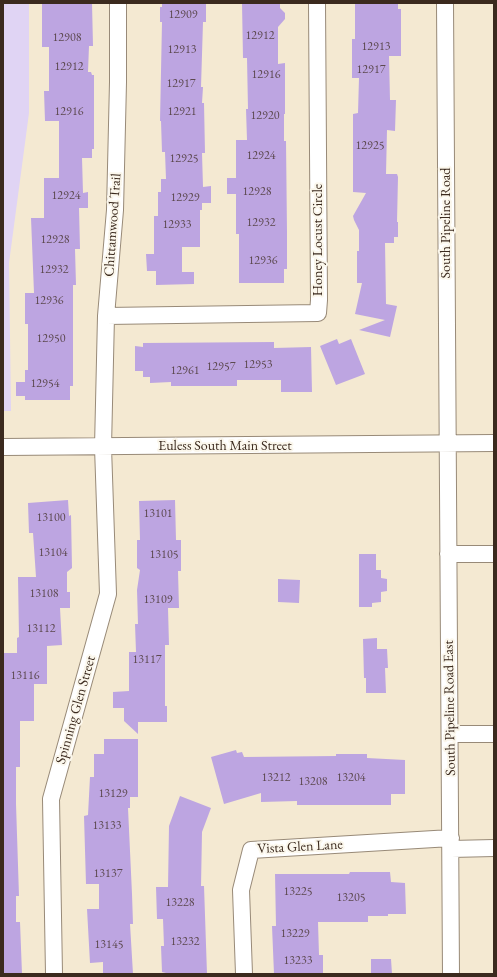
<!DOCTYPE html>
<style>
body{margin:0}
#map{position:relative;width:497px;height:977px;overflow:hidden;background:#f4e9d2;font-family:"EB Garamond",serif}
canvas{display:block}
.frame{position:absolute;inset:0;border:4px solid #3b2a1e;pointer-events:none}
</style>
<div id="map">
<canvas width="497" height="977"></canvas>
<div class="frame"></div>
</div>
<script>
const ctx = document.querySelector('canvas').getContext('2d');
ctx.lineJoin = 'round';
function fillPath(path, color) { ctx.fillStyle = color; ctx.fill(path, 'evenodd'); }
const shape = rows => new Path2D(rows.map(r => 'M' + r).join(''));
function stroke(path, color, width, dash) { ctx.strokeStyle = color; ctx.lineWidth = width; ctx.lineCap = dash ? 'butt' : 'round'; ctx.setLineDash(dash || []); ctx.stroke(path); }
function write(font, color, halo, rows, align = 'center') {
  ctx.font = font + ' "EB Garamond",serif'; ctx.lineWidth = 4; ctx.setLineDash([]); ctx.textBaseline = 'middle'; ctx.strokeStyle = halo; ctx.fillStyle = color; for (const [text, x, y, turn = 0] of rows) {
    ctx.save(); ctx.translate(x, y); ctx.rotate((+turn || 0) * Math.PI / 180); ctx.textAlign = isNaN(turn) ? turn : align; if (halo) ctx.strokeText(text, 0, 0); ctx.fillText(text, 0, 0); ctx.restore();
  }
}
const built = shape([
 [3,3,29,3,29,113,9,263,11,411,3,411]
]);
const building = shape([
 [42,3,92,3,93,46,89,46,88,72,91,72,92,75,94,75,94,149,92,149,92,158,82,158,83,193,88,192,88,208,79,208,80,249,75,249,76,285,73,285,73,386,70,386,70,400,25,400,25,396,16,396,16,382,25,382,25,370,28,370,28,324,25,324,25,293,34,293,31,218,44,218,44,178,59,178,59,121,45,121,44,91,49,91,49,47,42,47],
 [162,3,206,3,206,22,203,22,201,87,203,87,202,103,204,103,205,153,202,153,203,187,211,186,211,203,202,203,202,210,200,210,200,247,182,247,182,272,194,272,194,284,156,285,156,271,147,271,146,254,154,254,154,216,158,216,158,192,161,192,161,179,166,179,165,152,162,152,161,121,160,121,162,22,160,22,160,7,162,7],
 [242,3,280,3,280,8,285,13,285,19,278,27,278,64,285,63,285,114,284,114,284,141,286,141,287,232,287,269,284,269,284,283,239,283,239,234,236,234,236,194,227,194,227,178,236,178,236,140,247,140,246,109,248,109,247,58,243,58],
 [355,3,398,3,398,9,401,9,401,56,389,56,390,100,396,100,395,131,387,130,386,174,397,174,398,177,397,222,398,222,398,237,394,237,394,243,385,243,386,304,397,306,390,337,359,330,385,320,355,314,362,283,357,283,357,251,359,251,359,230,354,220,353,216,366,193,353,192,353,114,358,113,359,78,352,78,352,39,355,39],
 [337,339,339,344,351,339,365,374,336,385,320,346],
 [274,342,274,348,311,347,312,392,281,392,281,380,237,380,237,386,171,386,171,382,150,383,150,377,143,377,143,371,135,371,135,346,143,347,143,343],
 [68,500,69,516,71,515,72,568,67,572,67,592,70,592,70,608,60,608,62,645,47,646,47,684,34,684,34,721,20,721,20,767,16,767,16,804,19,896,16,896,16,922,20,922,22,974,3,974,3,653,17,653,17,638,19,637,18,577,36,577,33,533,29,533,28,503],
 [175,500,176,540,181,540,181,571,178,571,179,608,168,608,169,645,165,645,165,706,167,706,167,722,138,722,138,734,124,721,124,708,113,708,113,692,129,691,129,652,136,652,135,624,138,624,137,590,140,570,137,568,137,540,140,540,139,501],
 [359,554,376,554,376,570,381,570,381,578,387,579,387,591,381,592,381,602,372,603,372,607,359,607],
 [278,579,300,580,299,603,278,602],
 [377,638,377,649,387,649,388,668,385,668,386,693,366,693,366,678,364,678,363,639],
 [104,739,138,739,138,797,130,797,130,808,128,808,132,894,133,924,130,924,133,974,103,974,103,962,90,963,87,909,99,909,99,884,86,884,84,816,88,815,90,777,94,777,94,754,104,754],
 [236,750,237,753,242,752,244,757,336,756,336,754,367,754,367,758,405,760,405,794,391,794,391,805,297,805,297,801,261,802,261,793,224,804,211,757],
 [180,796,211,808,202,832,201,886,204,886,207,974,166,974,166,973,162,972,161,946,164,946,163,919,157,919,156,887,168,887,169,826],
 [350,872,390,872,391,882,405,883,406,914,388,914,388,916,368,916,368,922,318,922,319,955,323,955,323,974,274,974,272,926,276,926,275,874,349,874],
 [371,959,391,959,392,974,371,974]
]);
const minor = shape([
 [445,3,451,974],
 [106,316,318,313,319,300,317,3],
 [3,447,494,443],
 [448,554,494,554],
 [450,734,494,734],
 [451,849,494,848],
 [54,974,51,799,108,594,103,447,106,316,115,210,118,82,118,3],
 [244,974,241,890,251,850,451,838]
]);
const numberNames = [
 ["12909",183,15],
 ["12912",260,36],
 ["12908",67,38],
 ["12913",376,47],
 ["12913",182,50],
 ["12912",69,67],
 ["12917",371,70],
 ["12916",266,75],
 ["12917",181,84],
 ["12916",69,112],
 ["12921",182,112],
 ["12920",265,116],
 ["12925",370,146],
 ["12924",261,156],
 ["12925",184,159],
 ["12928",257,192],
 ["12924",66,196],
 ["12929",185,198],
 ["12932",261,223],
 ["12933",177,225],
 ["12928",55,240],
 ["12936",263,261],
 ["12932",54,270],
 ["12936",49,301],
 ["12950",51,339],
 ["12953",258,365],
 ["12957",221,367],
 ["12961",185,371],
 ["12954",45,384],
 ["13101",158,514],
 ["13100",51,518],
 ["13104",53,553],
 ["13105",164,555],
 ["13108",44,594],
 ["13109",158,600],
 ["13112",41,629],
 ["13117",147,660],
 ["13116",25,676],
 ["13212",276,778],
 ["13204",351,778],
 ["13208",313,782],
 ["13129",113,794],
 ["13133",107,826],
 ["13137",108,874],
 ["13225",298,892],
 ["13205",351,898],
 ["13228",180,903],
 ["13229",295,934],
 ["13232",185,942],
 ["13145",109,945],
 ["13233",298,961]
];
const streetNames = [
 ["South Pipeline Road",446,223,-90],
 ["Chittamwood Trail",113,225,-86],
 ["Honey Locust Circle",318,240,-90],
 ["Euless South Main Street",225,446],
 ["South Pipeline Road East",450,708,-91],
 ["Spinning Glen Street",76,710,-74],
 ["Vista Glen Lane",300,847,-3]
];
fillPath(built, '#e0d4f4');
fillPath(building, '#bda5e1');
stroke(minor, '#988a78', 18);
stroke(minor, '#fff', 16);
write('12px', '#5c494f', null, numberNames);
write('14px', '#3b2a1e', '#fbf7ec', streetNames);
</script>
